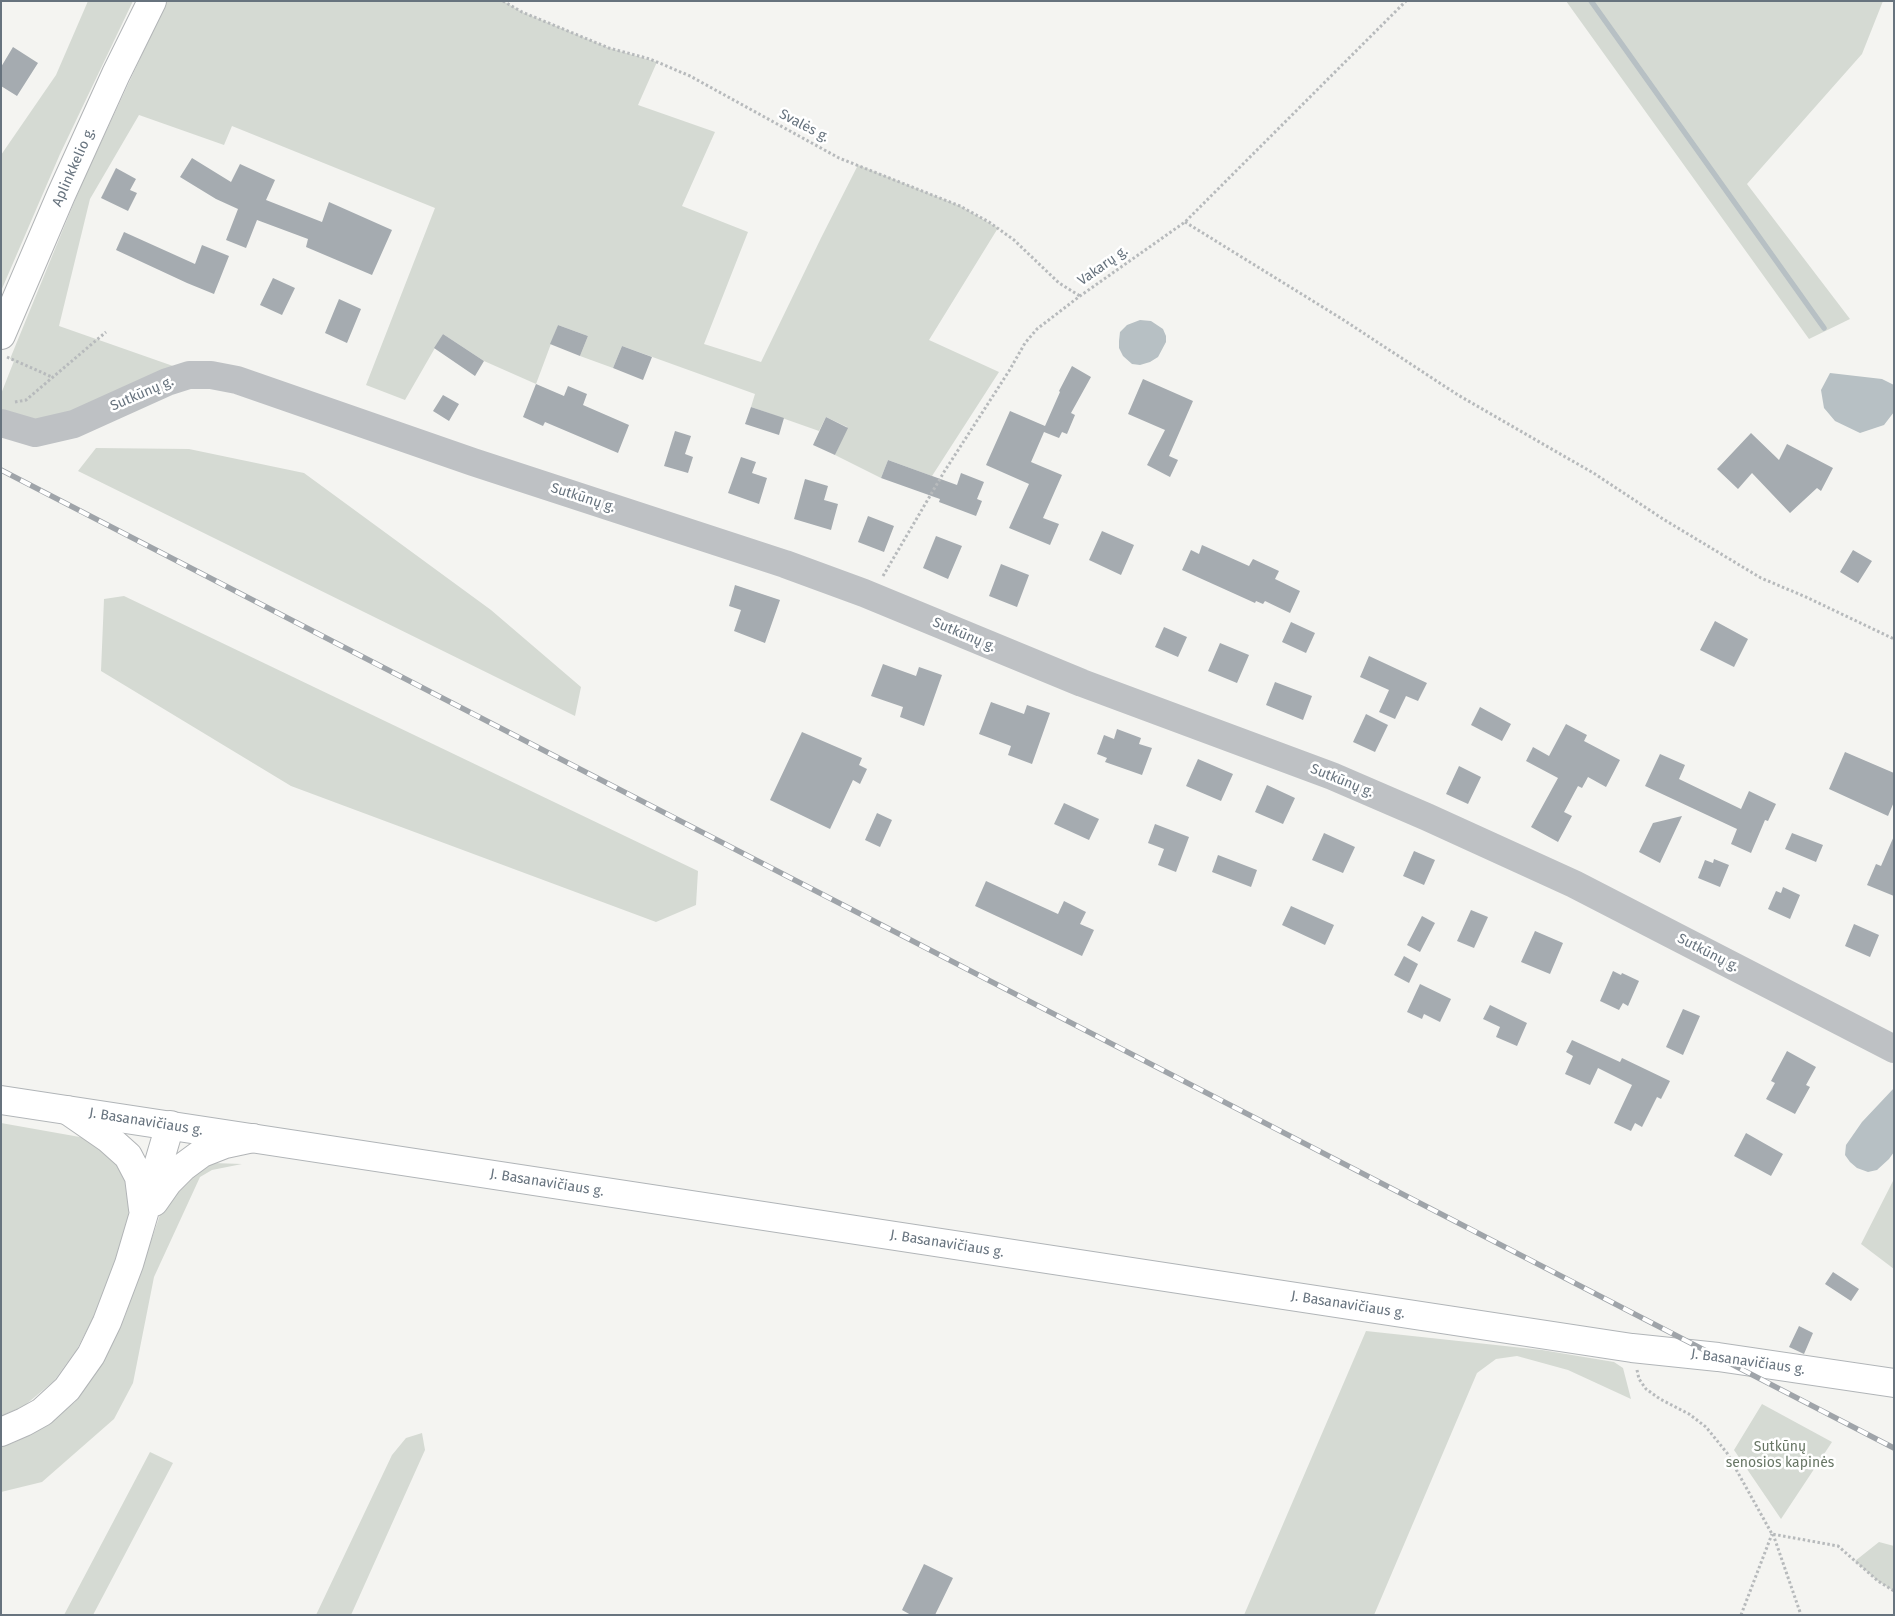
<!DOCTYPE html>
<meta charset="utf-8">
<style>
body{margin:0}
#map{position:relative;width:1895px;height:1616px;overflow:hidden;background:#f4f4f1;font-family:"Fira Sans",sans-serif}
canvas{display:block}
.frame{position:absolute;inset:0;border:2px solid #67737e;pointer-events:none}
</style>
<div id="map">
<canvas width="1895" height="1616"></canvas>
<div class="frame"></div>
</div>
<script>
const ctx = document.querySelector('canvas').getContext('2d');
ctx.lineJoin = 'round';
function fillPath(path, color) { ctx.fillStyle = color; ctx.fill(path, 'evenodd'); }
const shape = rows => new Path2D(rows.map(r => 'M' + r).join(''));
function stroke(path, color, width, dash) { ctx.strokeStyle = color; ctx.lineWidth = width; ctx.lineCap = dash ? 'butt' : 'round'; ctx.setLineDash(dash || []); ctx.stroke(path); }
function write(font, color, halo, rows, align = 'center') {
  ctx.font = font + ' "Fira Sans",sans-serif'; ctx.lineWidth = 5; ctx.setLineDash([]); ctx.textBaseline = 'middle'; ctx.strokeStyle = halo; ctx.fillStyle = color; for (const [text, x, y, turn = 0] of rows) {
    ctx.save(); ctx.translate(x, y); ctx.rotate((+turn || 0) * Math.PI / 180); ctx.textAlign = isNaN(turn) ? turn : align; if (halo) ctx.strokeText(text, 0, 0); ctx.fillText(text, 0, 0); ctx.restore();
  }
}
const green = shape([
 [88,1,133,1,60,154,1,291,1,155,56,75],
 [167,1,503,1,522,12,609,48,657,62,638,105,715,132,682,206,748,232,704,344,761,362,821,238,858,165,960,206,998,228,929,340,999,372,932,476,888,460,881,478,835,455,847,427,826,417,819,431,751,407,755,394,622,346,613,368,580,356,588,336,558,325,536,384,484,361,443,334,405,400,366,385,435,208,232,126,224,145,139,115,90,199,59,326,173,366,117,391,62,420,38,424,1,413,1,394,14,361,10,359,82,183],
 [1566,1,1883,1,1862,54,1747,184,1850,319,1809,339],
 [96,448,189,449,304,473,491,610,581,687,575,716,78,471],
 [124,596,698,871,696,905,656,922,291,786,101,671,104,599],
 [1,1123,91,1139,107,1147,128,1180,130,1203,127,1227,100,1305,77,1349,54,1381,24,1406,1,1416],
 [213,1163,242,1164,212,1170,200,1177,154,1277,133,1383,114,1419,42,1482,1,1492,1,1446,13,1443,44,1426,75,1402,103,1363,125,1316,162,1209,185,1174],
 [1894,1179,1894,1269,1861,1244],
 [1366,1331,1542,1350,1614,1362,1623,1368,1631,1399,1568,1370,1517,1356,1496,1359,1477,1373,1374,1615,1244,1615],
 [1762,1404,1832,1442,1781,1519,1734,1450],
 [422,1433,425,1450,351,1615,316,1615,392,1455,406,1438],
 [150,1452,173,1463,93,1615,64,1615],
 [1879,1542,1894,1546,1894,1591,1878,1581,1855,1561]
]);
const water = shape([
 [1140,320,1151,321,1163,329,1166,336,1166,342,1158,357,1150,362,1140,365,1132,364,1123,356,1119,348,1119,341,1120,332,1127,325],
 [1830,373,1882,379,1894,385,1894,412,1884,425,1860,433,1835,421,1824,408,1821,390],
 [1894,1088,1894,1152,1889,1159,1877,1170,1868,1172,1857,1168,1850,1162,1845,1155,1846,1145,1862,1122]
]);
const stream = shape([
 [1591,1,1824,328]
]);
const building = shape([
 [13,47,38,63,17,96,1,86,1,67],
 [192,158,231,182,240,164,275,180,266,200,322,222,329,202,392,230,372,275,306,247,308,239,257,220,246,248,226,240,238,209,216,199,180,177],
 [116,168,136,179,130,190,137,193,128,211,101,198],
 [124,232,195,264,202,245,229,256,214,294,187,283,116,250],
 [273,278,295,288,282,315,260,305],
 [339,299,361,309,347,343,325,333],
 [558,325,588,336,580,356,550,344],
 [443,334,484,361,475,376,434,348],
 [622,346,652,357,643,380,613,368],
 [1072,366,1091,377,1071,413,1075,415,1067,434,1062,432,1059,438,1044,432,1031,462,1062,475,1043,518,1059,524,1050,545,1009,528,1029,484,986,465,1010,411,1045,426,1060,392,1059,391],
 [1143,379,1193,401,1169,456,1178,460,1170,477,1147,465,1165,430,1128,414],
 [536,384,564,396,568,386,587,394,583,405,629,425,618,453,545,422,543,426,523,417],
 [443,395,459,404,449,421,433,411],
 [751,407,784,418,779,435,745,424],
 [826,417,848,428,835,455,813,445],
 [675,431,691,436,685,454,693,457,688,473,664,466],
 [1751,433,1779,460,1787,444,1833,468,1821,491,1817,488,1790,513,1752,473,1738,489,1717,469],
 [741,457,756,462,752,473,767,478,759,504,728,493],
 [888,460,957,485,961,473,984,482,977,499,982,501,976,516,939,502,940,499,881,478],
 [805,479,828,486,824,500,838,504,831,530,794,519],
 [868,516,894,526,884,552,858,542],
 [1102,531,1134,545,1121,575,1089,560],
 [936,536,962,546,948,579,923,568],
 [1202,545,1249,566,1253,559,1279,571,1275,579,1300,591,1290,613,1265,601,1263,604,1256,601,1255,603,1182,570,1191,550,1199,554],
 [1853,550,1872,561,1858,583,1840,572],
 [1001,564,1029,575,1017,607,989,596],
 [735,585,780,600,765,643,734,631,741,610,729,606],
 [1715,621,1748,639,1734,667,1700,650],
 [1291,622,1315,633,1306,653,1282,642],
 [1164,627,1187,637,1178,657,1155,647],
 [1220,643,1249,655,1237,683,1208,671],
 [1369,656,1427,683,1418,701,1406,696,1395,719,1379,712,1389,690,1360,677],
 [883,664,916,676,919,667,942,675,924,726,900,717,903,707,871,696],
 [1275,682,1312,696,1303,720,1266,705],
 [991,702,1024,714,1027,705,1050,713,1032,764,1008,755,1011,746,979,734],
 [1480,707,1511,724,1502,741,1471,725],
 [1366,714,1388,725,1375,752,1353,742],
 [1566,724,1587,735,1584,741,1620,760,1606,787,1588,777,1582,788,1578,786,1564,812,1572,816,1558,842,1531,827,1558,778,1526,761,1533,747,1549,756],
 [1117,729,1141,738,1139,744,1152,748,1142,775,1105,762,1107,758,1097,754,1104,735,1114,739],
 [802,732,862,758,859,765,867,769,860,784,853,780,830,829,770,800],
 [1845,752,1894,773,1894,802,1888,816,1829,789],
 [1660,754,1685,765,1679,779,1741,809,1749,791,1776,804,1768,821,1765,820,1751,853,1731,844,1737,829,1645,786],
 [1198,759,1233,774,1221,801,1186,786],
 [1459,766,1481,777,1468,804,1446,794],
 [1267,785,1295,798,1283,824,1255,812],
 [1064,803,1099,819,1089,840,1054,824],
 [877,813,892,820,880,847,865,840],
 [1682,816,1660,863,1639,852,1653,823],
 [1155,824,1189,837,1176,872,1158,865,1164,849,1148,843],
 [1324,833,1355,847,1343,873,1312,860],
 [1792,833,1823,845,1816,862,1785,849],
 [1894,836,1894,896,1867,885,1876,864,1881,866],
 [1414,851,1435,860,1424,885,1403,876],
 [1218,855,1257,870,1251,887,1212,872],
 [1714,859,1729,865,1720,887,1698,878,1705,860,1713,863],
 [986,881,1058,914,1064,901,1086,912,1080,924,1094,930,1082,956,975,906],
 [1783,887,1800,895,1790,919,1768,909,1776,891,1781,893],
 [1291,906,1334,925,1325,945,1282,925],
 [1471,910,1488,917,1474,948,1457,941],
 [1422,916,1435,923,1420,952,1407,945],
 [1854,924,1879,935,1870,957,1845,946],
 [1535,931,1563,943,1550,974,1521,962],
 [1404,956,1418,964,1409,983,1394,975],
 [1613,971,1621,975,1622,973,1639,981,1628,1006,1623,1003,1619,1010,1600,1001],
 [1420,984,1451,999,1440,1022,1424,1014,1422,1019,1407,1012],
 [1490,1005,1527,1023,1517,1046,1496,1037,1500,1027,1483,1019],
 [1683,1009,1700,1016,1683,1055,1666,1047],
 [1572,1040,1620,1062,1622,1058,1670,1081,1661,1099,1657,1097,1642,1127,1635,1123,1631,1131,1614,1123,1632,1085,1598,1068,1590,1085,1565,1074,1573,1056,1566,1052],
 [1787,1051,1816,1067,1806,1085,1810,1087,1795,1114,1766,1099,1775,1083,1771,1081],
 [1746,1133,1783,1154,1771,1176,1734,1156],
 [1833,1272,1859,1289,1851,1301,1825,1284],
 [1799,1326,1813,1333,1804,1354,1789,1347],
 [924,1564,953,1578,935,1615,911,1615,902,1610]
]);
const path = shape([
 [503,1,522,12,609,48,650,59,690,76,839,158,960,206,989,222,1014,240,1059,283,1080,296],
 [1185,222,1342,319,1458,395,1595,474,1663,519,1761,578,1806,597,1894,639],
 [7,357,52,377],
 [15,402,26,400,106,332],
 [883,576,944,472,1009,371,1025,343,1037,329,1080,296,1185,222,1406,1],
 [1637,1370,1639,1379,1646,1389,1660,1399,1689,1414,1706,1427,1727,1453,1772,1534,1838,1546,1878,1581,1894,1591],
 [1773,1534,1801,1615],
 [1741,1615,1772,1534]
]);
const minor = shape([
 [1,423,35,433,74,424,167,382,189,375,211,375,237,380,473,462,785,564,864,593,1082,683,1332,776,1427,817,1574,884,1894,1049]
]);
const major = shape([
 [1,1100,1632,1348,1718,1357,1894,1383]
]);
const highway = shape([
 [1,335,61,195,116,74,152,1],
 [67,1110,109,1139,128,1156,139,1177,143,1209],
 [154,1202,168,1182,183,1167,202,1153,225,1144,253,1138],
 [1,1432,24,1422,42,1412,67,1389,91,1355,107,1322,129,1264,170,1125]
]);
const rail = shape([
 [1,470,1894,1448]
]);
const streetNames = [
 ["Svalės g.",804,126,28],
 ["Aplinkkelio g.",74,167,-66],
 ["Vakarų g.",1103,266,-35],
 ["Sutkūnų g.",142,394,-23],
 ["Sutkūnų g.",583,498,18],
 ["Sutkūnų g.",964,635,23],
 ["Sutkūnų g.",1342,781,22],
 ["Sutkūnų g.",1708,953,27],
 ["J. Basanavičiaus g.",146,1122,9],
 ["J. Basanavičiaus g.",547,1183,9],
 ["J. Basanavičiaus g.",947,1244,9],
 ["J. Basanavičiaus g.",1348,1305,9],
 ["J. Basanavičiaus g.",1748,1362,8]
];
const parkNames = [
 ["Sutkūnų",1780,1447],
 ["senosios kapinės",1780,1463]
];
fillPath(green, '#d5dad3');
fillPath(water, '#b7c0c4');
stroke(stream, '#b7c0c4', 5.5);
fillPath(building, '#a5abb0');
stroke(major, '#b1b5b8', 30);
stroke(highway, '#b1b4b6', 30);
stroke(path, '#b7babc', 3, [2.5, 2.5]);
stroke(minor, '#bec1c4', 28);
stroke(major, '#fff', 28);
stroke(highway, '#fff', 28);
stroke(rail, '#9fa4a9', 5.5);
stroke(rail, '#fff', 4, [11]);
write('14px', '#67737e', '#fff', streetNames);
write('14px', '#687665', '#fff', parkNames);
</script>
